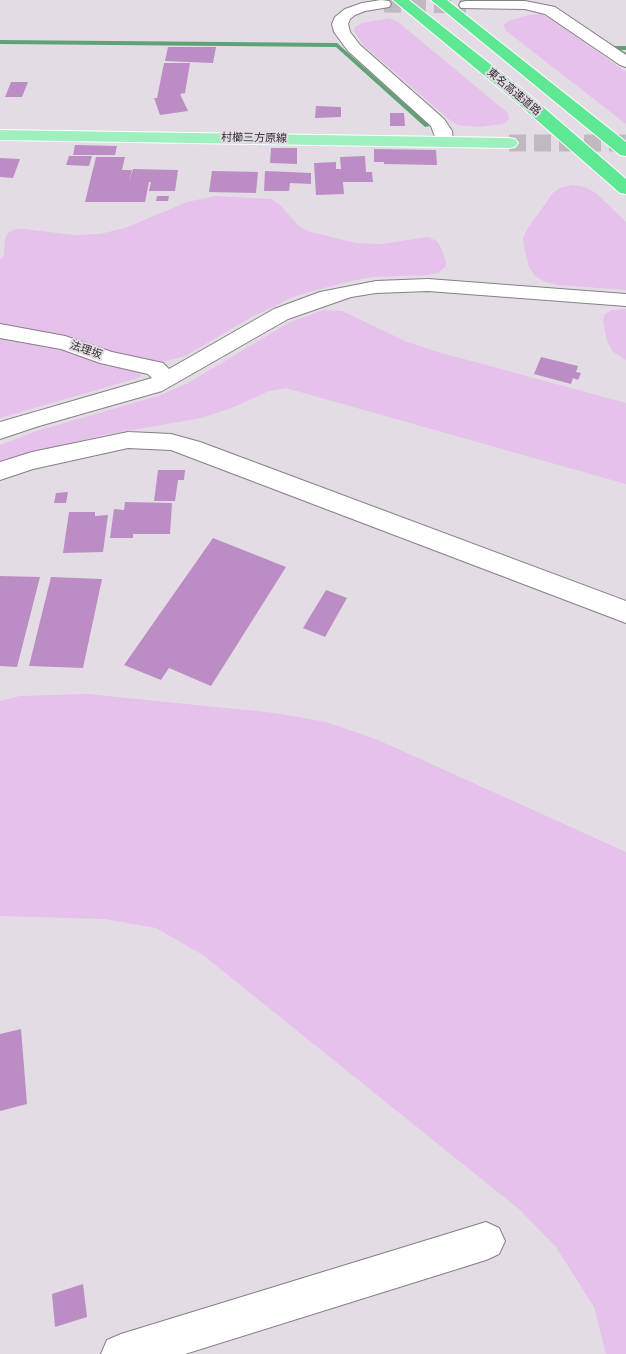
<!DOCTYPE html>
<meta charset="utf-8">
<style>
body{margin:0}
canvas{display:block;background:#e3dce4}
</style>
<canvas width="626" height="1354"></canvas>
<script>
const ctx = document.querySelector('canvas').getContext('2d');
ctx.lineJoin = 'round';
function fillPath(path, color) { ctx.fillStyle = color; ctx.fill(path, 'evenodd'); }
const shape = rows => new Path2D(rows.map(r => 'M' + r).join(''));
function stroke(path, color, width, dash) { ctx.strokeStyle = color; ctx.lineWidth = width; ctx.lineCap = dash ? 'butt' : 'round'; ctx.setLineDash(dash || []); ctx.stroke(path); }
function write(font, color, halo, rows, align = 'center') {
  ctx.font = font + ' Quicksand,"Noto Sans JP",sans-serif'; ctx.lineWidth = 4; ctx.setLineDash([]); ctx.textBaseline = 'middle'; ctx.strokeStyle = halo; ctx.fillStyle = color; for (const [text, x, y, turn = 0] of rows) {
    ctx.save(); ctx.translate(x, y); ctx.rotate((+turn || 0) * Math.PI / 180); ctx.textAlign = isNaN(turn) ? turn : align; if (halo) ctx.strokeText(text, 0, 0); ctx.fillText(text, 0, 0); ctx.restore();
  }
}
const green = shape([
 [541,14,550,18,626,72,626,124,505,30,504,24,511,20,529,15],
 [390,18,398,22,497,104,508,113,509,119,503,124,478,127,458,125,451,121,364,46,354,31,355,27,362,23],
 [572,185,585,187,596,193,626,222,626,290,558,285,545,282,535,276,529,267,524,248,523,238,528,228,553,193,560,188],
 [215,196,271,199,279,204,299,226,307,231,356,243,381,244,428,237,437,241,440,246,446,261,445,267,438,273,427,275,373,277,346,282,295,296,250,318,185,356,162,362,151,361,0,326,0,260,4,255,5,238,8,233,16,229,24,229,74,235,100,234,125,228,187,202],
 [626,309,626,360,613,352,607,341,603,320,605,314,612,310],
 [324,310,342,311,407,342,438,352,626,403,626,484,286,388,269,391,234,407,201,418,103,435,0,461,0,445,37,431,161,395,188,383,290,322],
 [0,337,50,346,138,370,141,373,141,377,0,418],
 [88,694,275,713,326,722,378,740,626,852,626,1354,606,1354,594,1307,556,1247,520,1210,203,955,156,928,105,919,0,916,0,701,20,696]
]);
const stream = shape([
 [0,40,337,43,430,126,425,127,336,47,0,44,0,40],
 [615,46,626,46,626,50,621,50,626,53,626,58,613,49,613,47,615,46]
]);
const building = shape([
 [168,47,216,47,213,63,165,61],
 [164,63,190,63,185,93,180,94,188,111,160,115,154,98,157,98],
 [11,82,28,82,22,97,5,97],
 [316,106,341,107,341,117,315,118],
 [390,113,404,113,405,126,390,126],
 [75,145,117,146,115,155,73,155],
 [271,148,297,148,297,164,270,163],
 [374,149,436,150,437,165,384,164,384,162,374,162],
 [69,156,92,156,89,166,66,165],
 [365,156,366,172,372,172,373,182,343,182,344,194,316,195,314,163,336,162,336,169,341,169,340,157],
 [96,157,125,157,122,170,132,170,129,182,133,169,178,170,175,191,149,191,151,182,149,182,145,202,85,202],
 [0,158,20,159,13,178,0,177],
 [212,171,258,172,256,193,209,192],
 [265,171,311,173,311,184,290,183,289,191,264,191],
 [157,196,169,196,168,201,156,201],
 [541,357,578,366,576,372,581,373,578,380,573,378,571,384,534,374],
 [158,470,185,470,184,480,178,480,175,501,154,501],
 [68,492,66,503,54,503,56,493],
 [125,502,172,503,170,534,133,534,133,538,110,538,114,509,124,510],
 [69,512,95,512,95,516,108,515,103,552,63,553],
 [213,538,286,567,211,686,169,668,161,680,124,665],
 [0,576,40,577,17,667,0,666],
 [51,577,102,579,83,668,29,666],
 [326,590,347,598,325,637,303,628],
 [21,1029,27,1104,0,1111,0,1034],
 [83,1284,87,1317,55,1327,52,1294]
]);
const minorTunnel = shape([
 [384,4,466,5]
]);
const majorTunnel = shape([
 [509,143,626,143]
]);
const minor = shape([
 [381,0,389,1,391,4,389,7,365,11,355,15,350,19,348,24,350,32,360,45,444,119,452,131,453,141,450,145,444,146,438,145,431,126,348,51,334,32,332,24,335,17,345,9,362,3,381,0],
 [466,1,525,1,555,7,626,55,626,67,620,65,545,14,525,9,461,8,459,5,461,2,466,1],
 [428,279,626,294,626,306,428,291,376,293,351,297,288,319,162,391,39,426,0,439,0,422,152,378,148,374,100,363,61,349,0,338,0,324,65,336,112,352,163,363,169,369,274,309,320,292,376,281,428,279],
 [128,432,171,434,200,442,626,601,626,623,171,450,128,448,33,469,0,480,0,462,32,452,128,432],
 [486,1222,499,1228,505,1241,499,1254,486,1260,185,1354,101,1354,107,1340,121,1334,486,1222]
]);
const major = shape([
 [0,130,509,138,515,139,518,143,515,147,509,148,0,140,0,130]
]);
const highway = shape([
 [393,0,409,0,527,93,626,179,626,194,620,193,515,101,393,0],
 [431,0,447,0,626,142,626,156,620,155,431,0]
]);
const farStreetnames = [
 ["東名高速道路",514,92,40],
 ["村櫛三方原線",254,138,1],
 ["法理坂",86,350,19]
];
fillPath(green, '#e5c1eb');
fillPath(stream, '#60a275');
fillPath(building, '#bc8dc4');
stroke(minorTunnel, '#c0b9c0', 17, [17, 8]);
stroke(majorTunnel, '#c0b9c0', 17, [17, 8]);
stroke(minor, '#867f87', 2);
stroke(major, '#fff', 2);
stroke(highway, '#fff', 2);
fillPath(minor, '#fff');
fillPath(major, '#9ef1bf');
fillPath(highway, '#5ee894');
write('11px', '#322f32', '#e3dce4', farStreetnames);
</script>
